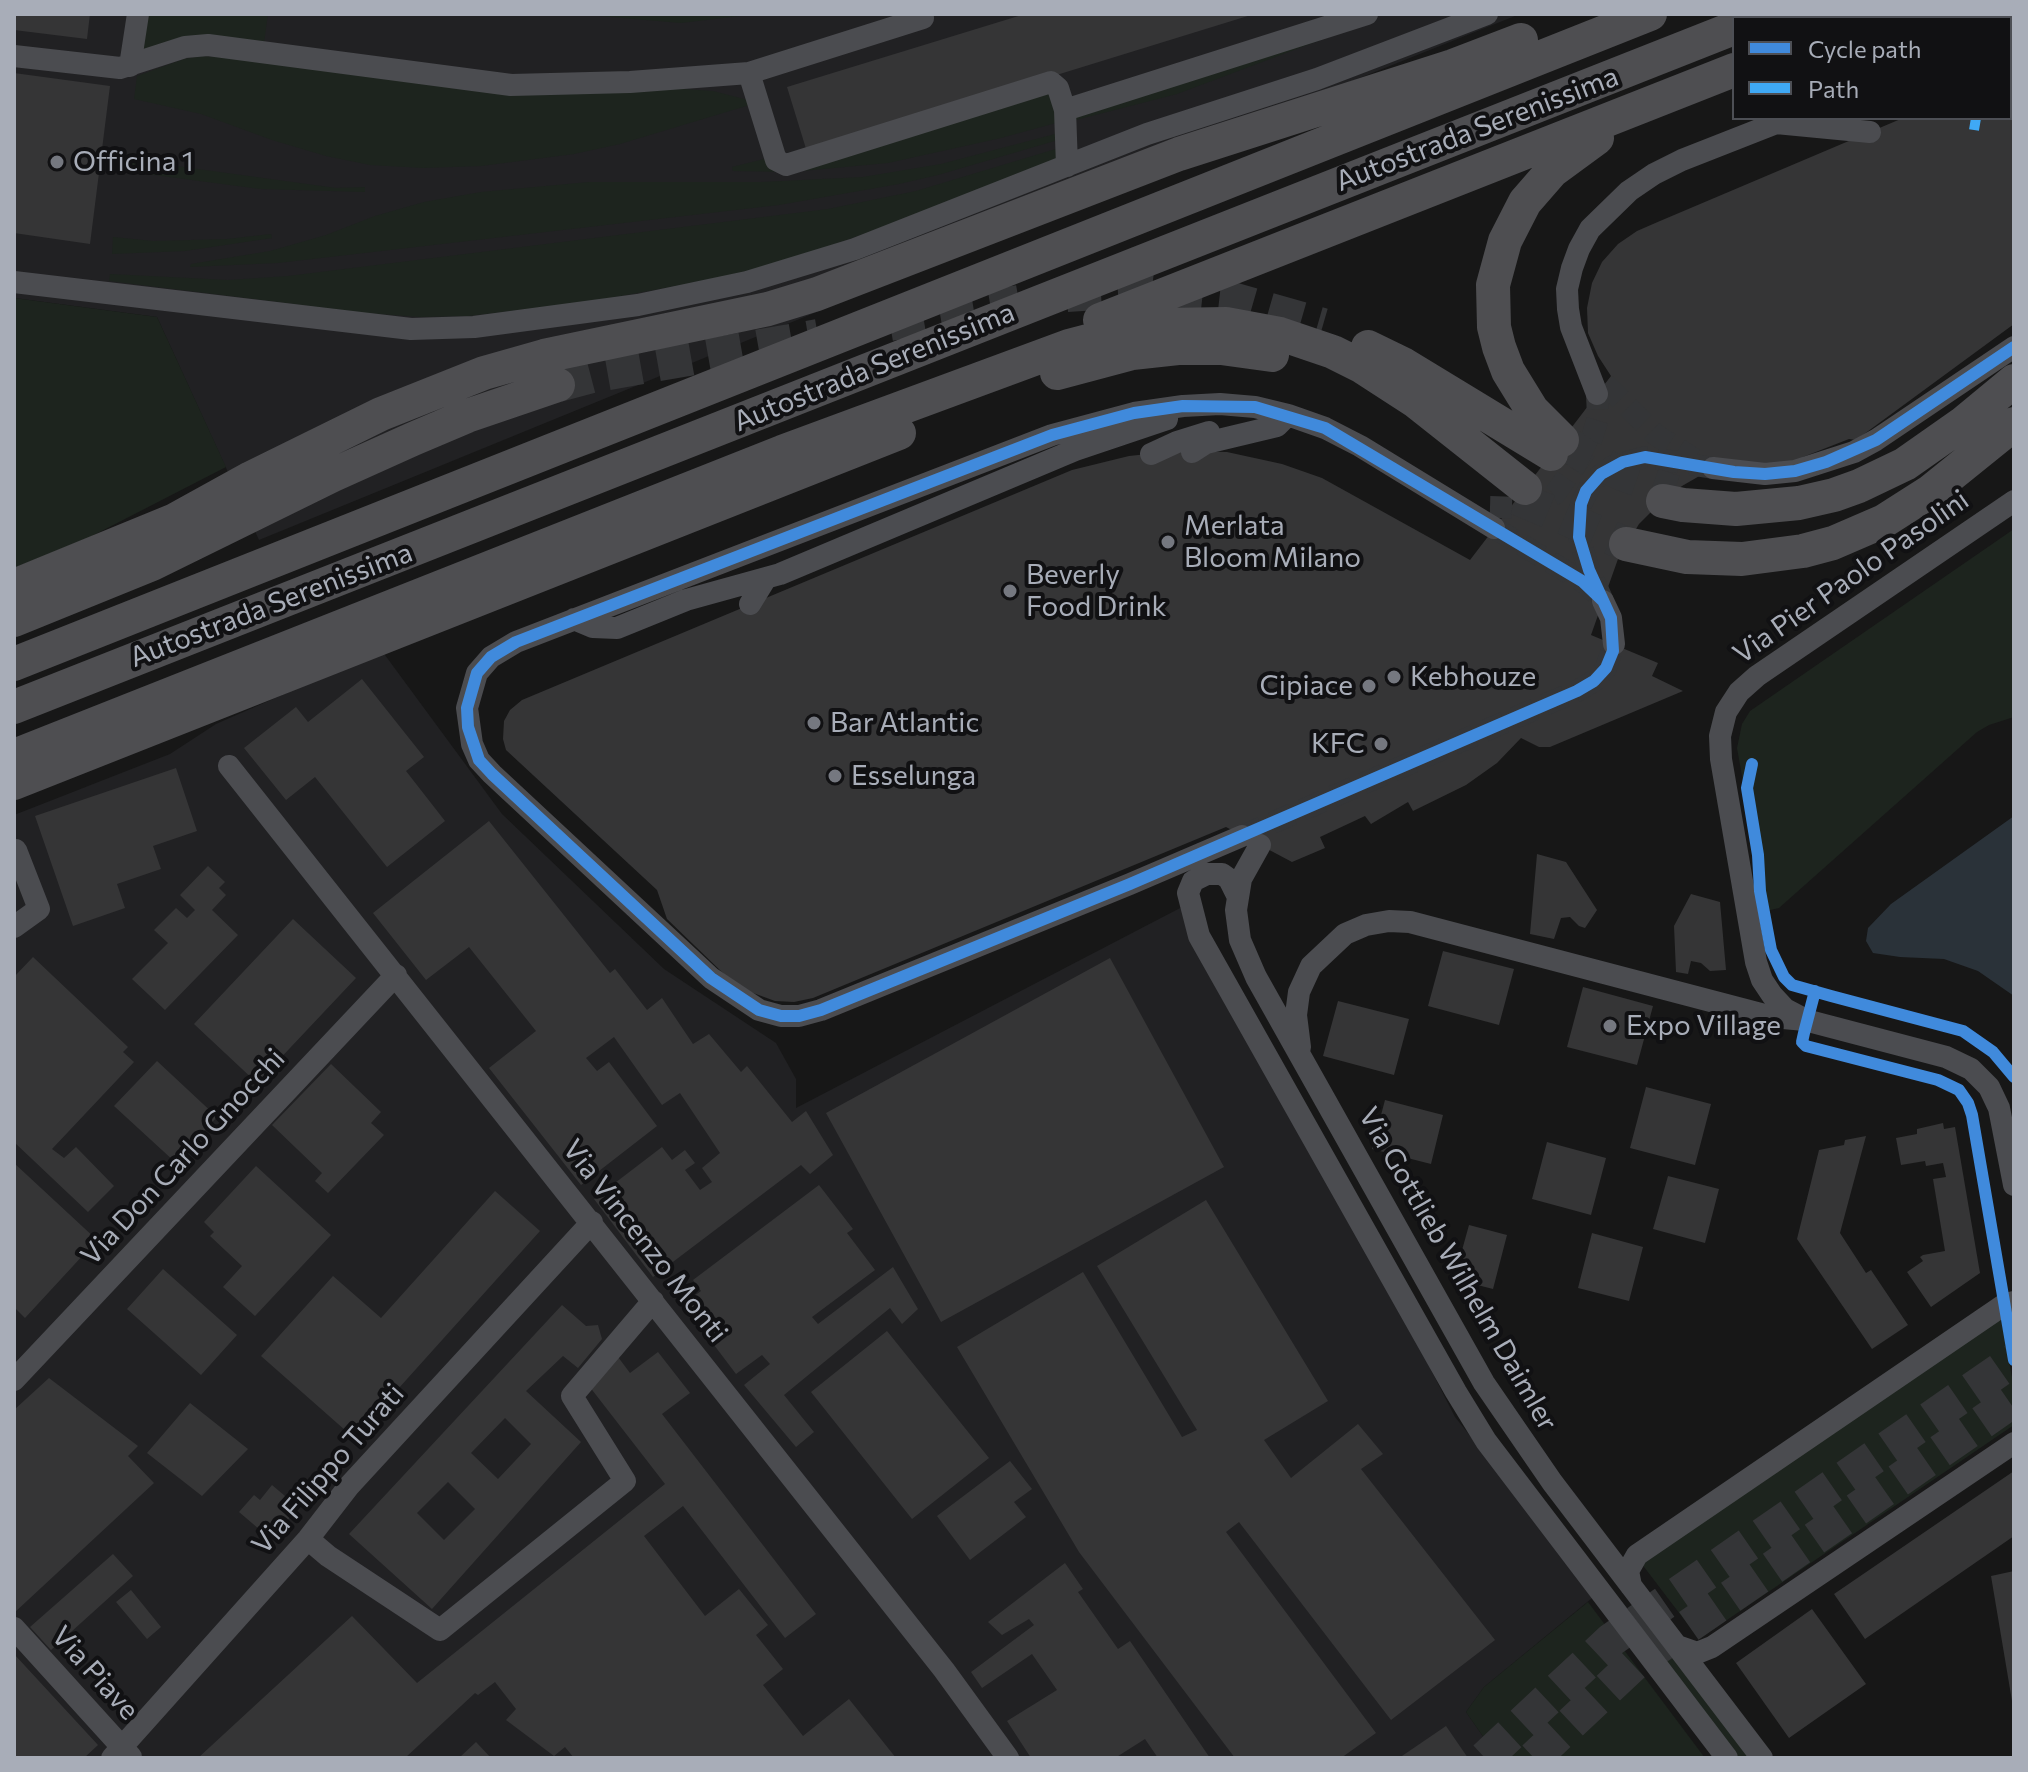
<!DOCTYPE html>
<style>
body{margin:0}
#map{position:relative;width:2028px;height:1772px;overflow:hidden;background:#171717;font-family:Commissioner,sans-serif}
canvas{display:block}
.frame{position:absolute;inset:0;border:16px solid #a8adb8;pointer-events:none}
.legend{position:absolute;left:1732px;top:16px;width:280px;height:104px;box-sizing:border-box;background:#111113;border:2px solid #4d4f55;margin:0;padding:10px 14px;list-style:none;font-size:24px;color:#a8adb8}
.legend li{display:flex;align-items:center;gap:16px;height:40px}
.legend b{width:40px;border:2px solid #4d4f55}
</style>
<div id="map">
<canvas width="2028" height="1772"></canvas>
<div class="frame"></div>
<ul class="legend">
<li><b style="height:10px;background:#408adc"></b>Cycle path</li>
<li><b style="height:10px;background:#3fa9f5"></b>Path</li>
</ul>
</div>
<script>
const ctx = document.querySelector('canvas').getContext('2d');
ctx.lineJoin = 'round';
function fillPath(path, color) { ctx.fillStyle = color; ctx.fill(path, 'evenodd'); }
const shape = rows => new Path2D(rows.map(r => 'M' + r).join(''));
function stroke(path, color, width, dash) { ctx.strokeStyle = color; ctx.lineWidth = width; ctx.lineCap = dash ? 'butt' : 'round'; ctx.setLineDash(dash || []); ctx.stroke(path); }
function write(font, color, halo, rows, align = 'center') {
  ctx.font = font + ' Commissioner,sans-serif'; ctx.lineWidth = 8; ctx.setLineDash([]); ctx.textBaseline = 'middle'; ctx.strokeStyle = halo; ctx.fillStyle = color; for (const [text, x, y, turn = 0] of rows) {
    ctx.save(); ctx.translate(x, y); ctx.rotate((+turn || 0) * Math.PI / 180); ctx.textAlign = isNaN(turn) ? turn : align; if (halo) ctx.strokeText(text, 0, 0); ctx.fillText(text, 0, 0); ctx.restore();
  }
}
const built = shape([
 [14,14,1520,14,1104,180,890,282,259,540,157,317,14,298],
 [382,651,502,814,664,969,776,1043,796,1079,796,1108,1184,906,1373,1256,1455,1417,1597,1594,1484,1687,1466,1712,1498,1758,14,1758,14,815,170,754,216,724]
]);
const green = shape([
 [146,14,268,14,264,43,139,53],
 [576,14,757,14,681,23],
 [1374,20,1177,94,1072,121,1072,115],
 [202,56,713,91,752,101,753,104,620,144,574,154,481,166,424,168,370,165,326,156,272,140,201,114,134,99,137,76,184,59],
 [1048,88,1058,119,1056,123,1001,138,888,163,791,172,733,171,732,167],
 [1059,133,1058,140,938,175,899,184,779,205,278,263,190,267,191,264,270,251,326,235,375,216,424,202,481,192,589,182,761,182,863,177,941,164],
 [1059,148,1058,159,901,221,801,256,736,275,588,302,469,316,420,317,366,313,109,281,110,274,228,280,288,276,828,209,916,191],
 [125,159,336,188,365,187,365,192,260,189,124,171],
 [271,234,272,238,185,251,112,254,113,237,153,241,227,239],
 [14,298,157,317,226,467,88,538,14,568],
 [2014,529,2014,717,1989,725,1977,732,1779,908,1766,911,1737,748,1742,724,1750,711],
 [2001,1318,2014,1388,2014,1425,1699,1639,1641,1563],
 [1588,1602,1705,1758,1498,1758,1466,1712,1484,1687],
 [1652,1628,1752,1758,1739,1758,1644,1635]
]);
const water = shape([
 [2014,816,2014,996,1978,971,1944,959,1900,957,1873,953,1866,941,1868,928,1891,904]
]);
const building = shape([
 [14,14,90,14,87,39,14,30],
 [1025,14,1251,15,807,152,787,87],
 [14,73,110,86,90,244,14,233],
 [2014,82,2014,324,1856,440,1849,439,1803,457,1798,462,1780,465,1722,463,1682,486,1658,505,1639,524,1618,559,1591,635,1658,663,1652,676,1683,691,1550,747,1539,747,1521,738,1497,763,1466,785,1413,811,1408,802,1371,824,1365,816,1320,837,1325,848,1292,862,1226,827,813,998,794,1002,775,1001,745,990,724,974,667,919,657,890,506,750,503,739,504,721,510,710,522,700,1072,470,1129,456,1176,451,1227,452,1282,464,1322,478,1470,560,1611,376,1598,356,1588,333,1587,308,1592,283,1602,262,1618,244,1637,231,1660,221,1903,118,2010,118,2010,84],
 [362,679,424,757,406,771,445,821,387,867,315,777,286,800,244,748,296,707,308,722],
 [176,768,197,831,153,846,161,869,117,884,125,908,73,926,35,816],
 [489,821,610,973,615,969,647,1010,662,998,693,1044,709,1034,741,1072,747,1066,792,1122,806,1111,833,1155,810,1174,801,1165,653,1277,594,1199,662,1147,672,1160,685,1150,695,1163,685,1170,700,1190,712,1182,702,1168,720,1153,680,1093,662,1105,614,1037,586,1058,597,1071,609,1062,657,1126,581,1185,489,1068,536,1031,469,947,426,980,373,913],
 [1537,854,1566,862,1597,910,1585,928,1579,926,1570,917,1561,918,1554,939,1530,934],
 [208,866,225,882,219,888,226,895,212,910,238,935,165,1010,132,979,168,943,154,930,176,908,187,918,195,910,180,895],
 [1691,894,1720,902,1726,970,1710,971,1701,963,1691,961,1688,974,1676,972,1674,926],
 [293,919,356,978,257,1083,194,1024],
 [1443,951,1514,969,1499,1025,1428,1006],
 [33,957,128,1047,123,1052,134,1062,52,1149,64,1158,76,1147,114,1186,88,1212,14,1142,14,977],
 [1110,958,1224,1167,941,1322,826,1113],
 [1583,987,1653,1006,1637,1065,1567,1047],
 [1338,1001,1409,1019,1394,1075,1323,1056],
 [157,1061,217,1117,175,1162,114,1106],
 [331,1064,381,1112,371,1123,384,1135,328,1193,315,1181,322,1173,272,1125],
 [1646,1087,1711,1104,1695,1165,1630,1148],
 [1385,1100,1443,1115,1431,1164,1372,1149],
 [1943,1123,1944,1129,1955,1127,1980,1273,1931,1307,1907,1272,1923,1261,1920,1257,1923,1255,1945,1251,1933,1179,1946,1177,1943,1163,1926,1166,1925,1161,1901,1165,1896,1138,1917,1134,1917,1129],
 [1866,1136,1840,1233,1866,1273,1871,1270,1908,1325,1872,1349,1797,1239,1819,1150,1844,1145,1845,1140],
 [1547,1142,1606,1158,1591,1215,1532,1199],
 [14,1163,97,1240,25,1318,14,1307],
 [256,1166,331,1235,255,1316,223,1287,242,1266,210,1236,214,1232,204,1222],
 [1668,1176,1719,1189,1705,1243,1653,1229],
 [819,1185,853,1229,847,1233,875,1270,812,1317,818,1324,893,1267,918,1309,902,1324,890,1308,784,1395,814,1432,796,1447,744,1385,770,1364,762,1355,736,1374,683,1304,701,1291,693,1280],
 [495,1191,540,1231,354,1438,261,1356,333,1276,381,1318],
 [1206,1200,1328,1401,1264,1440,1291,1478,1358,1424,1383,1454,1361,1469,1495,1640,1391,1720,1239,1522,1226,1532,1376,1733,1341,1758,1235,1758,1079,1552,957,1347,1083,1272,1182,1437,1197,1430,1097,1266],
 [1469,1225,1507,1235,1493,1289,1454,1279],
 [1592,1233,1643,1247,1629,1301,1578,1288],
 [163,1269,237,1335,201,1375,127,1309],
 [562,1305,586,1326,598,1325,602,1339,578,1368,563,1356,526,1391,581,1442,432,1609,349,1534],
 [505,1418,531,1444,498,1479,471,1453],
 [448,1482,475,1509,444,1540,417,1513],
 [887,1331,989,1458,912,1519,811,1392],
 [658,1352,690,1393,662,1414,816,1614,785,1638,683,1506,644,1536,705,1616,739,1589,768,1625,756,1635,783,1669,763,1685,803,1736,849,1699,896,1758,574,1758,565,1747,554,1756,506,1720,516,1709,495,1682,478,1695,475,1693,405,1758,198,1758,352,1616,417,1683,665,1484,586,1382,618,1357,630,1373],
 [49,1378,138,1446,128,1456,154,1483,14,1613,14,1410],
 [190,1403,248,1449,202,1496,147,1453],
 [1010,1461,1032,1489,1014,1502,1026,1517,970,1560,937,1516],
 [2014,1471,2014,1536,1865,1639,1834,1594],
 [272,1485,298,1507,287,1521,281,1516,266,1535,239,1512,254,1495,260,1500],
 [113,1554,133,1576,51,1650,30,1627],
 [1065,1563,1083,1589,1078,1592,1118,1649,1130,1641,1210,1758,1158,1758,1145,1739,1115,1758,1031,1758,1007,1721,1057,1690,1032,1654,982,1688,971,1672,1034,1625,1029,1619,1002,1635,988,1622],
 [2014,1571,2014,1701,2012,1701,1991,1576],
 [131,1590,161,1627,147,1639,116,1602],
 [1812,1609,1866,1684,1789,1738,1736,1663],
 [14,1654,98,1745,84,1758,14,1758],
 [1446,1726,1468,1758,1399,1758],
 [476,1742,491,1758,459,1758]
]);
const minorTunnel = shape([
 [1605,384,1656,435,1694,459],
 [1490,507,1525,508,1555,494,1590,444,1598,418,1597,394],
 [1494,528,1582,581,1597,594],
 [1603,601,1589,570,1579,537,1581,504,1593,481,1613,466,1645,457,1713,468],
 [1242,836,1577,691,1594,681,1606,668,1614,644]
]);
const highwayTunnel = shape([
 [1067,295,1147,290,1236,300,1323,325],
 [890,324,1019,302],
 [558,385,592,376,818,336],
 [1562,440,1585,456,1622,474,1674,492],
 [1517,498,1626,544],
 [1485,1758,1611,1640,2014,1360],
 [1534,1758,1634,1664,2014,1400]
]);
const minor = shape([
 [2010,47,2014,46],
 [14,56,120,68,185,47,208,45,511,85,630,82,749,73,776,160,786,165,1051,82,1058,88,1065,110,1067,166],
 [130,66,138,14],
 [2010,67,2014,66],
 [749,73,923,18],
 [1065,110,1367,14],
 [1776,123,1870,132],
 [14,282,411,329,474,327,638,305,747,282,855,249,1147,134,1317,79,1487,14],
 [1597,394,1571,327,1568,309,1567,289,1572,268,1579,249,1590,229,1629,191,1654,174,1682,160,1789,118],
 [1192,452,1206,443,1277,426,1288,415],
 [1151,454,1177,442,1209,432],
 [1713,468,1765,474,1795,471,1854,452,1876,440,2014,347],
 [1603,601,1611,618,1614,644],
 [750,604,766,578],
 [574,619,593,627,617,628,686,600,780,574,1075,450,1167,419],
 [229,766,944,1670,1008,1758],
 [1242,836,1130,884,821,1010,799,1016,781,1016,759,1010,711,978,492,774,479,760,472,744,467,708,477,673,491,657,516,642,1052,435,1134,413,1183,406,1220,404,1255,407,1288,415,1325,428,1360,446,1494,528],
 [1260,845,1241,879,1236,910,1240,940,1256,977,1484,1383,1552,1482,1762,1758],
 [1237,895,1229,879,1222,874,1207,874,1193,881,1188,893,1199,936,1456,1392,1486,1441,1727,1758],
 [14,927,39,909,16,850],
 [1804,1019,1785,1009,1772,995,1762,980,1756,962,1721,759,1720,736,1726,712,1739,692,1757,676,2014,501],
 [1300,1047,1296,1015,1299,992,1311,966,1345,934,1366,925,1389,921,1410,922,1772,1017,1805,1020,1946,1057,1971,1069,1989,1087,1999,1108,2014,1185],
 [14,1380,396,975],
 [308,1539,328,1556,440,1630,625,1481,572,1396,653,1301],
 [1631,1586,1628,1571,1637,1555,2005,1304,2014,1302],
 [14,1628,131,1757],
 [1677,1646,1697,1653,1712,1647,2014,1443],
 [112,1758,308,1539,349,1486,592,1222]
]);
const highway = shape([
 [1758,18,1768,14],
 [1865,18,1875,14],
 [1100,320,1734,70],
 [1368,347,1403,364,1551,454],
 [1057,373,1132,353,1178,348,1221,348,1272,355],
 [1562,440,1532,410,1508,371,1499,347,1494,327,1493,285,1505,241,1525,202,1552,171,1597,138],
 [1663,501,1683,505,1736,509,1799,503,1834,495,1859,486,1905,464,1962,424,2014,381],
 [1626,544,1687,557,1742,559,1803,551,1833,543,1884,521,1931,491,2014,424],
 [14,586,175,520,251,478,381,414,484,373,544,356,768,309,817,294,1179,154,1453,66,1521,40],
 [14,620,152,564,333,475,413,439,467,416,558,385],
 [14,664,1650,14],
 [14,707,1734,28],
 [14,756,782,452,1069,346,1134,329,1165,325,1226,324,1280,334,1333,352,1361,366,1415,401,1525,488],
 [14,783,899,433]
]);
const quiet = shape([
 [1989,18,1989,14],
 [1974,130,1976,118]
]);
const cycleway = shape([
 [1603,601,1582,581,1325,428,1255,407,1183,406,1134,413,1052,435,516,642,491,657,477,673,467,708,468,727,479,760,492,774,711,978,759,1010,781,1016,799,1016,821,1010,1130,884,1577,691,1594,681,1606,668,1613,651,1611,618,1589,570,1579,537,1581,504,1586,491,1601,474,1623,462,1645,457,1734,472,1765,474,1795,471,1826,462,1876,440,2014,347],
 [1752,764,1747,788,1758,855,1760,891,1771,950,1784,977,1792,985,1831,996,1963,1031,1993,1052,2014,1077],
 [1815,991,1804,1033,1802,1042,1806,1046,1938,1080,1959,1090,1968,1103,1972,1115,2014,1360]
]);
const markers = [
 [57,162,8,"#757880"],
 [1168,542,8,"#757880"],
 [1010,591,8,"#757880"],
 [1394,677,8,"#757880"],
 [1369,686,8,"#757880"],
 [814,723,8,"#757880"],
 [1381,744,8,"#757880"],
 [835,776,8,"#757880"],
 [1610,1026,8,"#757880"]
];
const streetNames = [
 ["Autostrada Serenissima",1477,129,-21],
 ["Autostrada Serenissima",874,367,-22],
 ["Via Pier Paolo Pasolini",1851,577,-35],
 ["Autostrada Serenissima",271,605,-21],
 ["Via Don Carlo Gnocchi",183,1157,-47],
 ["Via Vincenzo Monti",645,1241,52],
 ["Via Gottlieb Wilhelm Daimler",1458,1269,60],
 ["Via Filippo Turati",328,1469,-49],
 ["Via Piave",95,1673,48]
];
const poiNames = [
 ["Officina 1",73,162],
 ["Merlata",1184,526],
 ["Bloom Milano",1184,558],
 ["Beverly",1026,575],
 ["Food Drink",1026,607],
 ["Kebhouze",1410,677],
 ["Cipiace",1353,686,"right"],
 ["Bar Atlantic",830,723],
 ["KFC",1365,744,"right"],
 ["Esselunga",851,776],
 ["Expo Village",1626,1026]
];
fillPath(built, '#212123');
fillPath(green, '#1d241e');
fillPath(water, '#2a3239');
fillPath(building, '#353536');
stroke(minorTunnel, '#343537', 22, [22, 11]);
stroke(highwayTunnel, '#343537', 34, [34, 17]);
stroke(minor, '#4b4c50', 22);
stroke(highway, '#4e4e51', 34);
stroke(quiet, '#3fa9f5', 10, [20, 10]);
stroke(cycleway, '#408adc', 12);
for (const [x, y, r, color] of markers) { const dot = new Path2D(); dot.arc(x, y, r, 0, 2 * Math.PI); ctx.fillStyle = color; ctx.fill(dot); stroke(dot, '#111113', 3); }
write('28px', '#a8adb8', '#111113', streetNames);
write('28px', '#a8adb8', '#111113', poiNames, 'left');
</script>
